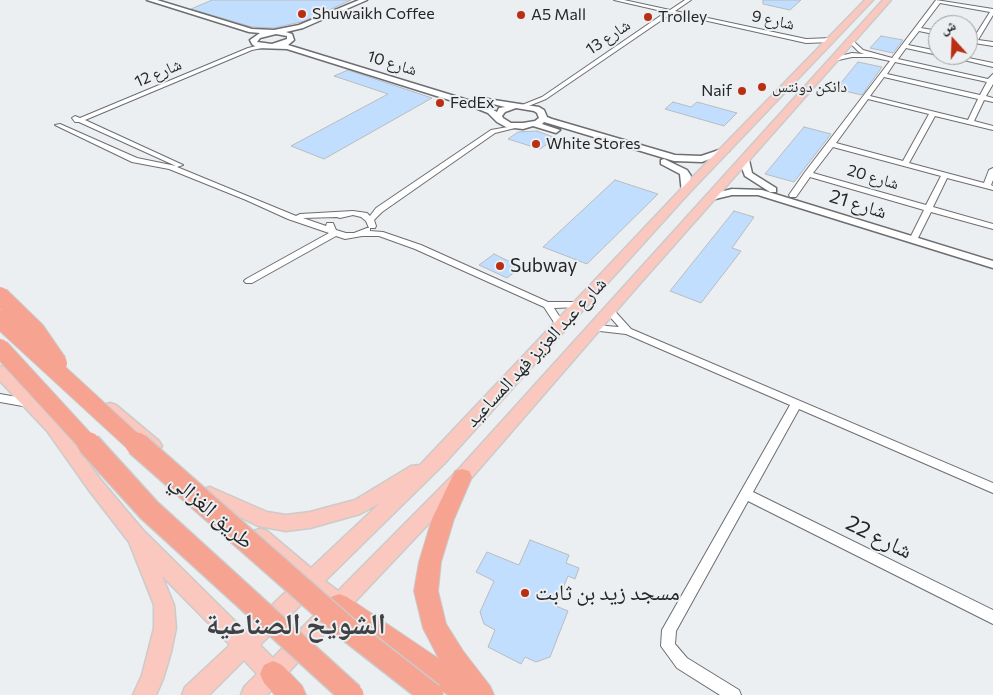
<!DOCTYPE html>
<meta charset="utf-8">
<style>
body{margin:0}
#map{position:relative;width:993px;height:695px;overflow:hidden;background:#eceff1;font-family:Commissioner,"Noto Naskh Arabic",sans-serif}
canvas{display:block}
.north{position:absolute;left:928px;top:15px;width:50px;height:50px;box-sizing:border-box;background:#eceff1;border:1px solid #9d9fa0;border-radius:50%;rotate:340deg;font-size:14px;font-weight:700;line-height:20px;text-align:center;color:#262627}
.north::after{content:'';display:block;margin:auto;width:18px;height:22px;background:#ba2e13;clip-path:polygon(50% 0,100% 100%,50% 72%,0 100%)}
</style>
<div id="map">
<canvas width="993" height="695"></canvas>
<div class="north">ش</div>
</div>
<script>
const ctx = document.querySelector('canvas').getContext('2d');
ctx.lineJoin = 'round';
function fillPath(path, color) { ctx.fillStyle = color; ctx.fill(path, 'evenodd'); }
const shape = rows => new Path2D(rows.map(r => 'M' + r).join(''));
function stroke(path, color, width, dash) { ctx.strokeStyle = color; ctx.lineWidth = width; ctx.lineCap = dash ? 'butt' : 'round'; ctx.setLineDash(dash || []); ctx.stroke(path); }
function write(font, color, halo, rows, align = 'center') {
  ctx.font = font + ' Commissioner,"Noto Naskh Arabic",sans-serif'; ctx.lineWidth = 4; ctx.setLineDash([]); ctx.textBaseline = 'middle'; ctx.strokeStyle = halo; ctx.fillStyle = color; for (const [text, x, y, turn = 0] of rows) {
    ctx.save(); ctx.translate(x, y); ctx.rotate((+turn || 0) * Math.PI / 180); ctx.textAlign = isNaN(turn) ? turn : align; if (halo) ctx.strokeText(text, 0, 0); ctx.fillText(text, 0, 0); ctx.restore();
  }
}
const building = shape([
 [212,0,351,0,305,21,274,28,252,27,191,9,212,0],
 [763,0,801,0,790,10,763,4,763,0],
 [881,36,903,40,893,53,870,48,881,36],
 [858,62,882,67,862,95,836,89,858,62],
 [348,70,432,98,324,159,291,146,388,94,334,76,348,70],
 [673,102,691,107,697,102,737,113,724,126,665,109,673,102],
 [804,127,831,134,794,182,765,174,804,127],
 [537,131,556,138,540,149,508,139,518,132,537,131],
 [615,180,658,194,587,264,543,247,615,180],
 [734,211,754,217,732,248,741,251,701,303,670,291,734,211],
 [494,254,521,267,507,278,479,265,494,254],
 [530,540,569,555,566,563,579,568,575,579,568,576,556,606,568,611,550,657,536,662,525,657,521,664,488,647,495,630,484,624,480,612,494,581,476,572,487,552,519,565,530,540]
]);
const minor = shape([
 [614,0,624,0,670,10,685,0,691,0,675,11,806,39,832,38,835,40,832,42,806,43,672,13,546,99,526,107,522,107,522,105,542,97,666,12,614,0],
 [936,0,993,9,993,15,978,40,993,42,993,46,968,42,968,38,973,39,990,12,940,3,921,28,938,31,938,35,919,31,908,45,938,51,938,55,906,48,898,59,988,79,993,74,993,84,986,96,993,98,993,102,984,100,974,121,993,126,993,130,935,116,909,163,984,183,989,170,993,168,993,180,991,185,993,186,993,190,947,178,933,207,993,224,993,229,931,212,917,240,913,243,909,240,924,210,810,177,796,197,790,197,789,195,805,172,890,61,871,57,852,57,834,61,831,59,832,58,852,53,864,54,859,52,847,40,850,38,863,50,892,58,936,0],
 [895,62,987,82,980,95,887,74,895,62],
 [884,77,978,99,968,120,870,96,884,77],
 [868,99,929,114,903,161,836,143,868,99],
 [833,147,941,176,926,205,813,173,833,147],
 [265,44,268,46,267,47,252,50,85,120,183,165,177,167,296,216,300,214,353,211,367,213,370,216,376,208,491,130,519,125,519,127,495,133,382,212,374,220,376,226,375,228,369,228,366,221,361,217,353,215,340,218,337,217,303,218,326,226,327,223,333,223,336,230,346,233,354,233,367,228,370,228,370,231,383,232,421,245,548,302,578,302,581,303,583,305,581,307,554,308,565,325,560,328,557,327,544,307,415,249,379,236,362,236,345,239,336,236,252,283,246,283,244,281,246,279,329,233,288,219,246,200,169,169,132,162,55,125,60,124,137,158,176,166,79,122,75,122,72,118,75,116,80,118,248,48,265,44],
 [943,55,954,55,993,63,993,67,943,55],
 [609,307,612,308,631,329,993,483,993,493,799,409,753,492,993,610,993,624,748,501,676,631,675,644,687,658,739,690,741,695,720,695,677,668,661,646,662,630,790,405,626,334,591,330,589,328,594,325,619,327,604,310,609,307],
 [0,394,28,399,32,400,33,403,32,406,28,407,0,402,0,394]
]);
const tertiary = shape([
 [147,0,157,0,252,29,274,30,299,25,359,0,367,0,303,28,286,32,292,34,294,40,288,45,484,105,497,112,499,108,505,107,477,100,481,98,539,107,544,110,547,117,552,119,675,155,701,156,725,148,729,151,702,162,674,161,544,122,542,124,560,130,556,133,533,126,523,129,506,127,497,122,488,113,478,109,287,49,257,48,252,44,250,40,260,33,249,32,147,0],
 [276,34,287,36,287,39,272,44,257,42,260,38,276,34],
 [516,108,534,111,537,113,539,118,535,121,523,123,511,123,503,118,502,116,505,112,516,108],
 [744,157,749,160,752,173,776,188,776,192,770,192,745,176,739,160,744,157],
 [664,159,687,170,691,176,688,193,682,193,680,174,661,164,661,160,664,159],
 [732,189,762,190,993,261,993,268,758,195,732,195,711,200,706,197,708,195,732,189]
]);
const primary = shape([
 [865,0,873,0,689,193,444,464,325,581,338,591,456,472,883,0,891,0,637,287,468,482,267,695,241,695,244,687,257,674,244,660,209,695,182,695,185,687,230,645,162,576,174,605,176,628,171,652,163,679,156,695,133,695,142,675,154,628,154,605,129,542,88,489,47,431,0,381,0,366,5,367,59,423,100,479,143,530,245,631,297,581,253,543,250,537,253,531,260,529,267,531,311,568,380,503,360,514,310,528,286,531,258,526,204,499,201,494,204,489,210,487,267,512,286,515,310,512,355,500,411,466,420,465,681,189,865,0],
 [312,594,324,605,273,658,260,645,312,594],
 [110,403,116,405,159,441,162,446,159,451,153,453,147,451,104,413,102,409,104,405,110,403]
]);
const motorway = shape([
 [462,469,469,471,472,477,454,519,441,562,438,591,446,624,463,651,490,686,494,695,448,695,331,613,327,605,331,597,339,594,347,597,439,659,423,628,414,591,419,562,432,519,455,471,462,469],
 [273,661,282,665,302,686,306,695,275,695,264,683,260,674,264,665,273,661]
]);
const motorwayBridgeFar1 = shape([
 [0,296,36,331,58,363],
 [0,319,138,446],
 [0,348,90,446]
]);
const motorwayBridge = shape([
 [89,444,149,510,352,695],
 [137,444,345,627,432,695]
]);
const markers = [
 [302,14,5,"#ba2e13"],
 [521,15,5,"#ba2e13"],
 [648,17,5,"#ba2e13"],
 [762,87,5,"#ba2e13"],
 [742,91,5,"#ba2e13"],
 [440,103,5,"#ba2e13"],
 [536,144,5,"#ba2e13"],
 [500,266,5,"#ba2e13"],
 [525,593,5,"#ba2e13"]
];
const farPoinames = [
 ["Shuwaikh Coffee",312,14],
 ["A5 Mall",531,15],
 ["Trolley",658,17],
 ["دانكن دونتس",772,87],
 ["Naif",732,91,"right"],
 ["FedEx",450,103],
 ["White Stores",546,144]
];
const farStreetnames = [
 ["شارع 9",773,20,12],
 ["شارع 13",608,37,-34],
 ["شارع 10",392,63,17],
 ["شارع 12",158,73,-23],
 ["شارع 20",873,177,16]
];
const streetNames = [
 ["شارع 21",858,204,17],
 ["شارع عبد العزيز فهد المساعيد",536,352,-47]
];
const poiNames = [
 ["Subway",510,266]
];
const nearStreetnames = [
 ["طريق الغزالي",212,511,41],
 ["شارع 22",879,537,26]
];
const nearPoinames = [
 ["مسجد زيد بن ثابت",535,593]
];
const nearDistrictnames = [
 ["الشويخ الصناعية",296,624]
];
fillPath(building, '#c1deff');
stroke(building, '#b9bbbe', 1);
stroke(minor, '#6c6e71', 2);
stroke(tertiary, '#6c6e71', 3);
stroke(primary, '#cbcbcb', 3);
stroke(motorway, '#cbcbcb', 2);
fillPath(minor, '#fff');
fillPath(tertiary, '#fff');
fillPath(primary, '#fac8be');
fillPath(motorway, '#f6a392');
stroke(motorwayBridgeFar1, '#cbcbcb', 20, []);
stroke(motorwayBridge, '#cbcbcb', 26, []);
stroke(motorwayBridgeFar1, '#f6a392', 18);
stroke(motorwayBridge, '#f6a392', 23);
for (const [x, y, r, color] of markers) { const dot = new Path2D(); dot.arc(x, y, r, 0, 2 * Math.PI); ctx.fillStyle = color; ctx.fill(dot); stroke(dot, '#eceff1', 2); }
write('16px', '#262627', '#eceff1', farPoinames, 'left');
write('16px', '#262627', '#eceff1', farStreetnames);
write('19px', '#262627', '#eceff1', streetNames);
write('19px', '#262627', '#eceff1', poiNames, 'left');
write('22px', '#262627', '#eceff1', nearStreetnames);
write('22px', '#262627', '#eceff1', nearPoinames, 'left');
write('bold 29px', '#404144', '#eceff1', nearDistrictnames);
</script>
